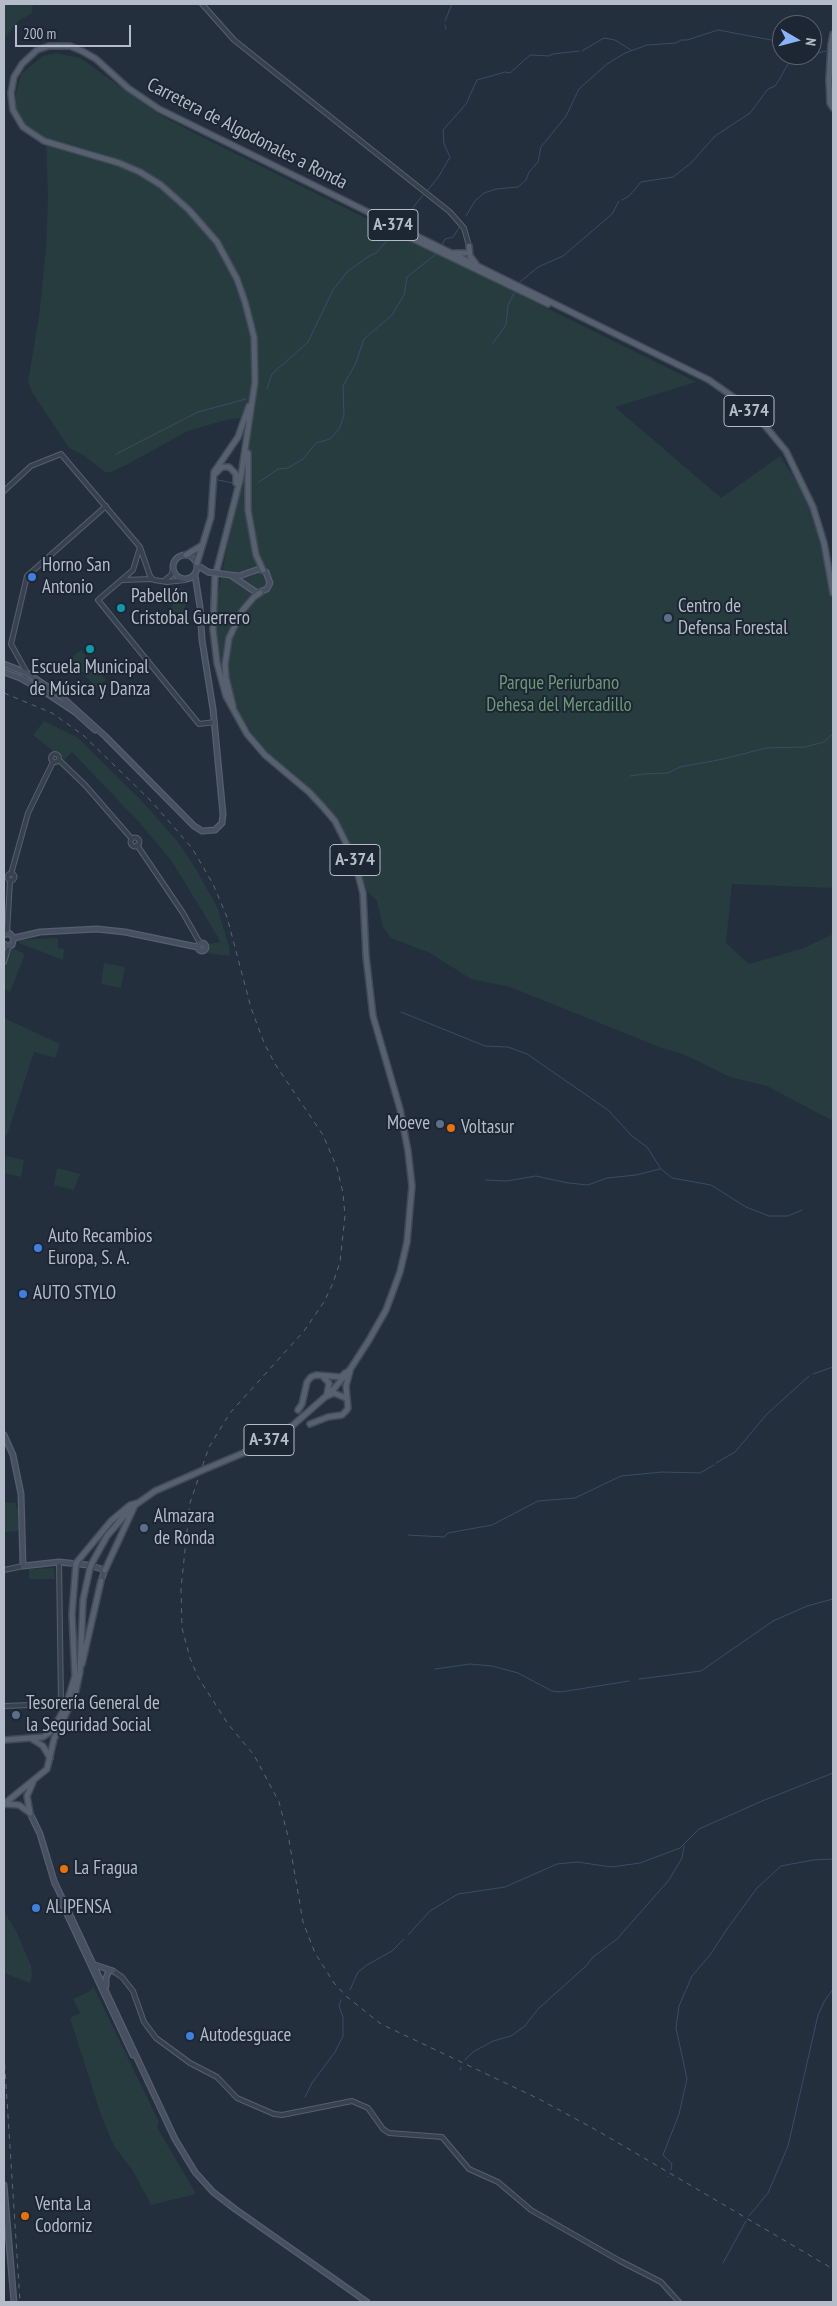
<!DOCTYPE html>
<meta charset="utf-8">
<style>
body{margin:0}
#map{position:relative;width:837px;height:2306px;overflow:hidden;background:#242f3e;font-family:"PT Sans Narrow",sans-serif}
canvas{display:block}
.frame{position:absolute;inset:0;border:5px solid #b4bcc9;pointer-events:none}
.north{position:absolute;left:772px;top:15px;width:50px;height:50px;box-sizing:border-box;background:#1d2633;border:1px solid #59626f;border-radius:50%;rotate:98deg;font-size:14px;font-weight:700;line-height:20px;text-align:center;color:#b4bcc9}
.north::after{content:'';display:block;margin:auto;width:18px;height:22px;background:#8ab4f8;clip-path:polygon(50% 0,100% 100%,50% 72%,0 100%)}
.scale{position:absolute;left:15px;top:25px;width:116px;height:22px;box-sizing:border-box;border:2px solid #b4bcc9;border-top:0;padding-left:6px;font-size:15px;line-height:18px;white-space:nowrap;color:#b4bcc9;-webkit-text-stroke:4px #1d2633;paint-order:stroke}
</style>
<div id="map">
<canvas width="837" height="2306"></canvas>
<div class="frame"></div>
<div class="north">N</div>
<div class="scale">200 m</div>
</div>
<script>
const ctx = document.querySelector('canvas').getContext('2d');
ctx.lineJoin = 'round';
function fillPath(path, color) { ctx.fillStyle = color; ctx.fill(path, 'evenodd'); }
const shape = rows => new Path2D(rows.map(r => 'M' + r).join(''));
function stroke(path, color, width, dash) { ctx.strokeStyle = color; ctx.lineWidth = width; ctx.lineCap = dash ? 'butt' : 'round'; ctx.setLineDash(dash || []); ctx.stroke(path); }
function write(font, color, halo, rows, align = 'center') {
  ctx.font = font + ' "PT Sans Narrow",sans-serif'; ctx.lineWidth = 4; ctx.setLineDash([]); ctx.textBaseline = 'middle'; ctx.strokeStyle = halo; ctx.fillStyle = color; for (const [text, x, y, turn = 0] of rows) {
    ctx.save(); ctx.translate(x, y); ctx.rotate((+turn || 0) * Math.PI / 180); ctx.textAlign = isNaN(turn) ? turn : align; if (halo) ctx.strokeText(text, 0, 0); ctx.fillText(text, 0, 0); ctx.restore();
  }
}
const green = shape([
 [4,4,33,4,31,14,18,21,4,39],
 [56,53,80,58,160,115,202,137,696,382,615,407,721,498,780,456,800,486,812,511,821,543,833,604,833,888,732,884,726,943,749,964,804,948,833,934,833,1121,767,1086,730,1077,683,1054,662,1048,510,987,471,979,430,953,391,938,387,932,383,927,377,901,367,891,356,858,341,828,300,782,273,759,253,735,234,705,222,671,217,647,217,599,253,416,226,420,188,431,128,464,111,472,105,472,83,455,69,448,32,392,28,382,39,316,46,248,48,197,46,139,25,126,16,111,15,98,21,74,43,56],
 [177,588,189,591,183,616,171,613],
 [81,650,106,680,96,688,71,658],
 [44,721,78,738,141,800,178,842,196,869,217,907,229,946,230,956,206,953,209,944,220,942,218,937,171,860,137,820,72,752,63,761,60,752,53,751,33,735],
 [58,938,58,948,64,949,63,960,19,943,19,940],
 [12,948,25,954,10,992,4,989,4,970],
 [104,963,125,967,121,988,101,984],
 [4,1018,60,1044,55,1058,34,1052,7,1135,4,1135],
 [6,1156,24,1160,21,1177,4,1173],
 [57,1168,80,1174,74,1190,54,1185],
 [4,1502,16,1503,16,1508,18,1509,19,1531,4,1532],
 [54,1568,55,1579,29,1579,29,1569],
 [4,1911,17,1933,31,1966,32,1975,30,1983,4,1973],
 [93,1986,159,2122,157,2127,196,2194,151,2205,133,2171,114,2146,101,2115,70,2018,80,2013,73,1999,90,1991]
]);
const stream = shape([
 [445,21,452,4],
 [445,25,446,29],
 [582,51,604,38,615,40,631,50],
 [428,190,439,176,450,157,444,144,443,130,466,104,477,80,505,72,510,73,530,55,549,56,553,54,579,51],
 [622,200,629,196,641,182,673,177,691,163,715,136,750,113,768,89,775,86,779,80,788,64,795,59,826,51],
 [466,216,475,201,484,193,496,189,518,187,526,180,529,172,538,162,541,147,566,116,579,89,607,64,625,53,647,45,676,43,681,40,687,40,718,30,782,42],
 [400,224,423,195],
 [442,245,445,239,453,237,459,228],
 [520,282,538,267,563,256,612,214,619,201],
 [493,343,506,325,508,305,514,293],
 [267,389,272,374,308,342,333,290,347,272,369,256,376,253,393,234],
 [116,454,198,412,246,399],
 [218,480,233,483],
 [259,482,278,469,288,468,303,459,316,443,330,439,339,429,344,416,343,386,355,365,364,339,392,315,404,295,407,277,436,254],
 [630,776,643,774,668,773,680,767,723,759,766,748,805,747,824,742,833,734],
 [401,1012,485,1046,508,1047,527,1054,608,1110,632,1136,647,1147,661,1169,672,1178,711,1185,746,1207,769,1216,788,1216,802,1210],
 [485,1180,507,1181,536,1176,568,1183,588,1185,607,1178,636,1175,660,1169],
 [813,1374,833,1367],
 [716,1463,735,1452,767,1414,809,1376],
 [408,1535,444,1537,448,1533,492,1525,538,1501,575,1498,621,1476,662,1472,700,1473,714,1465],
 [435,1669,470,1664,492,1666,518,1673,552,1691,561,1692,629,1681],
 [639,1679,701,1671,773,1621,807,1606,833,1599],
 [730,1925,757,1888,781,1866,813,1860,833,1859],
 [408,1935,430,1911,458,1894,505,1887,557,1864,578,1862,611,1867,640,1863,680,1848,699,1829,762,1801,833,1773],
 [350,1990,358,1972,367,1965,392,1951,404,1939],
 [465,2060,473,2052,493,2041,511,2036,525,2026,538,2009,586,1966,593,1957,617,1939,669,1880,682,1858,684,1846],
 [460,2070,461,2067],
 [305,2097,312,2083,335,2052,343,2036,343,2017,339,2006,341,2000],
 [671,2170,672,2164,663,2155,679,2114,687,2079,676,2028,679,2006,692,1976,710,1955,729,1926],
 [668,2177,669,2176],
 [749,2216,768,2193,788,2146,818,2015,824,2002,833,1989],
 [723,2263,746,2221]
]);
const tertiary = shape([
 [202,4,234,40,450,212,464,228,469,246],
 [4,491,31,466,61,454,140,547,150,576,154,580,167,582,185,580],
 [140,547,133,570,98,600,199,724,215,722],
 [123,580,152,579],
 [164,581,171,575,173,570],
 [27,673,11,644,27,576,106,506],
 '51 758a4 4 0 1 1 8 0a4 4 0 1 1-8 0Z',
 [59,760,85,785,132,839],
 '130.5 842a4.5 4.5 0 1 1 9 0a4.5 4.5 0 1 1-9 0Z',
 [137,845,183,913,200,943],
 '7.5 877a3.5 3.5 0 1 1 7 0a3.5 3.5 0 1 1-7 0Z',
 [11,874,28,813,53,762],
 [7,933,10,881],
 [4,962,9,946],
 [4,1570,23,1566],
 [4,1706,57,1704,61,1702,59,1562],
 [113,1971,122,1977,133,1991,144,2022,156,2038,190,2063,217,2077,237,2098,274,2114,282,2115,352,2101,368,2108,383,2129,389,2133,442,2137,469,2169,498,2182,531,2210,620,2261,661,2282,679,2302]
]);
const secondary = shape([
 '173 567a12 12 0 1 1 24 0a12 12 0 1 1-24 0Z',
 [197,565,208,572],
 [222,574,239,576,259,569,266,572,270,583,267,589,257,593,232,576],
 [4,664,27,673,61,696,105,736,194,826,202,831,215,830,222,823,223,814,213,709,202,640,200,607,195,575],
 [4,672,20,678,45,692,75,712,95,730],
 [4,935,9,933,14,938],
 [14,938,40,932,97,929,125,932,197,947],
 '198 947a4 4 0 1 1 8 0a4 4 0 1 1-8 0Z',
 [4,944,7,946,12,945,14,938],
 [4,1435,13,1455,21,1494,23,1566,59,1562,88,1565],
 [95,1567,105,1570,101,1581],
 [30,1813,40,1834,55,1884],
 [55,1883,175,2139,195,2172,213,2192,235,2209,367,2302],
 [60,1899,133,2055],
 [95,1965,113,1971],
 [106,1986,106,1978,108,1973],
 [4,2185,14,2302]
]);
const primary = shape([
 [833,34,831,45,829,80,830,103,833,108],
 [382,224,548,304],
 [469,246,470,256,476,264],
 [454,253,465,253],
 [248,453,248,510,256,555,263,570],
 [215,474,222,467,229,467,236,474,236,483],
 [186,555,201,546],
 [197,563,211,517,214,472,238,437,249,406],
 [233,706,226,678,225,665,229,638,242,611,254,597,260,593],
 [324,1378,329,1383,327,1394],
 [327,1396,334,1393,346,1398],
 [298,1410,302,1404,307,1382,311,1377,316,1375,341,1377,345,1373],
 [310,1424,328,1417,342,1415,346,1411,348,1408,346,1386,350,1371],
 [203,1470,260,1446,292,1426,333,1390,351,1368,369,1340,386,1310,400,1272,407,1242,412,1186,408,1151,400,1109,373,1016,366,956,363,893,354,859,335,821,323,807,309,792,265,755,247,734,226,696,217,663,213,629,215,577,241,476,255,382,254,337,245,302,237,279,217,242,189,210,161,185,140,172,119,163,44,141,23,127,13,110,11,93,14,77,22,64,37,50,49,46,70,46,82,51,96,59,128,88,159,109,709,380,739,401,761,421,786,451,813,507,824,543,833,593],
 [92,1563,107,1536,131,1508,155,1491,194,1474],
 [105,1570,135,1505],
 [82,1664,101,1581],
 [75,1677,72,1614,76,1563,111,1521,130,1505,137,1503],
 [32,1739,43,1746,50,1758],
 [4,1740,43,1737,52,1731,66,1706,75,1676],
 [4,1804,47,1769,54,1739,75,1695,80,1672,83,1600,90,1568],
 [4,1804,19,1805,30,1813],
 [30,1813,27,1796,33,1782]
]);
const rail = shape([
 [4,693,52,713,83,735,152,802,192,848,213,884,227,917,251,1008,264,1043,275,1064,323,1135,337,1168,343,1193,345,1216,340,1262,333,1283,324,1302,304,1331,230,1413,209,1447,190,1503,181,1588,182,1628,190,1658,198,1677,228,1724,254,1755,279,1802,289,1840,303,1922,315,1953,334,1983,347,1997,381,2024,539,2099,598,2131,833,2269],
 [4,2054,20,2302]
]);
const secondaryBridge = shape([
 [208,572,222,574]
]);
const primaryBridge = shape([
 [194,1474,203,1470],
 [90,1568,92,1563]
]);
const markers = [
 [32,577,5,"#3f7fe0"],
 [121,608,5,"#0f9aa8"],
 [668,618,5,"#5c6f8a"],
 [90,649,5,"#0f9aa8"],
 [440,1124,5,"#5c6f8a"],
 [451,1128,5,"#e8710a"],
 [38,1248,5,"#3f7fe0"],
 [23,1294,5,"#3f7fe0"],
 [144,1528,5,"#5c6f8a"],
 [16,1715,5,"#5c6f8a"],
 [64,1869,5,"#e8710a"],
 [36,1908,5,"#3f7fe0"],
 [190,2036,5,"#3f7fe0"],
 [25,2216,5,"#e8710a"]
];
const shields = [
 [393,225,50],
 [749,411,50],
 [355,860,50],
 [269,1440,50]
];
const shieldNames = [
 ["A-374",393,225],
 ["A-374",749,411],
 ["A-374",355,860],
 ["A-374",269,1440]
];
const streetNames = [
 ["Carretera de Algodonales a Ronda",247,134,27]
];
const poiNames = [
 ["Horno San",42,566],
 ["Antonio",42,588],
 ["Pabellón",131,597],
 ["Cristobal Guerrero",131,619],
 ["Centro de",678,607],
 ["Defensa Forestal",678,629],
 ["Escuela Municipal",90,668,"center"],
 ["de Música y Danza",90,690,"center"],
 ["Moeve",430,1124,"right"],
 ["Voltasur",461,1128],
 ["Auto Recambios",48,1237],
 ["Europa, S. A.",48,1259],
 ["AUTO STYLO",33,1294],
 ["Almazara",154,1517],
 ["de Ronda",154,1539],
 ["Tesorería General de",26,1704],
 ["la Seguridad Social",26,1726],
 ["La Fragua",74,1869],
 ["ALIPENSA",46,1908],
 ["Autodesguace",200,2036],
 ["Venta La",35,2205],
 ["Codorniz",35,2227]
];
const parkNames = [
 ["Parque Periurbano",559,684],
 ["Dehesa del Mercadillo",559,706]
];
fillPath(green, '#263c3f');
stroke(stream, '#394c67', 1);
stroke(tertiary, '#565f6c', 6);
stroke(secondary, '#565f6c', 7);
stroke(primary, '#414a57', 8);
stroke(tertiary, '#38414e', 4);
stroke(secondary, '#465061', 4.5);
stroke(primary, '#56606e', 5);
stroke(rail, '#5a6575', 1, [5, 5]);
stroke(secondaryBridge, '#565f6c', 7, []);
stroke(primaryBridge, '#414a57', 8, []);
stroke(secondaryBridge, '#465061', 4.5);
stroke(primaryBridge, '#56606e', 5);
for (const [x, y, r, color] of markers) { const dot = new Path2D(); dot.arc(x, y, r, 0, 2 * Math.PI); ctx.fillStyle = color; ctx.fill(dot); stroke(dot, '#1d2633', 2); }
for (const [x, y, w] of shields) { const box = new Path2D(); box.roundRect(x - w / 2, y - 15.5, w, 31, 4); ctx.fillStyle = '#1d2633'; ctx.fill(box); stroke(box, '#b4bcc9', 1); }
write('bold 18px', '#b4bcc9', null, shieldNames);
write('19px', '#b4bcc9', '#1d2633', streetNames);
write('19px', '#b4bcc9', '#1d2633', poiNames, 'left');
write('19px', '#6b9a76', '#1d2633', parkNames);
</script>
